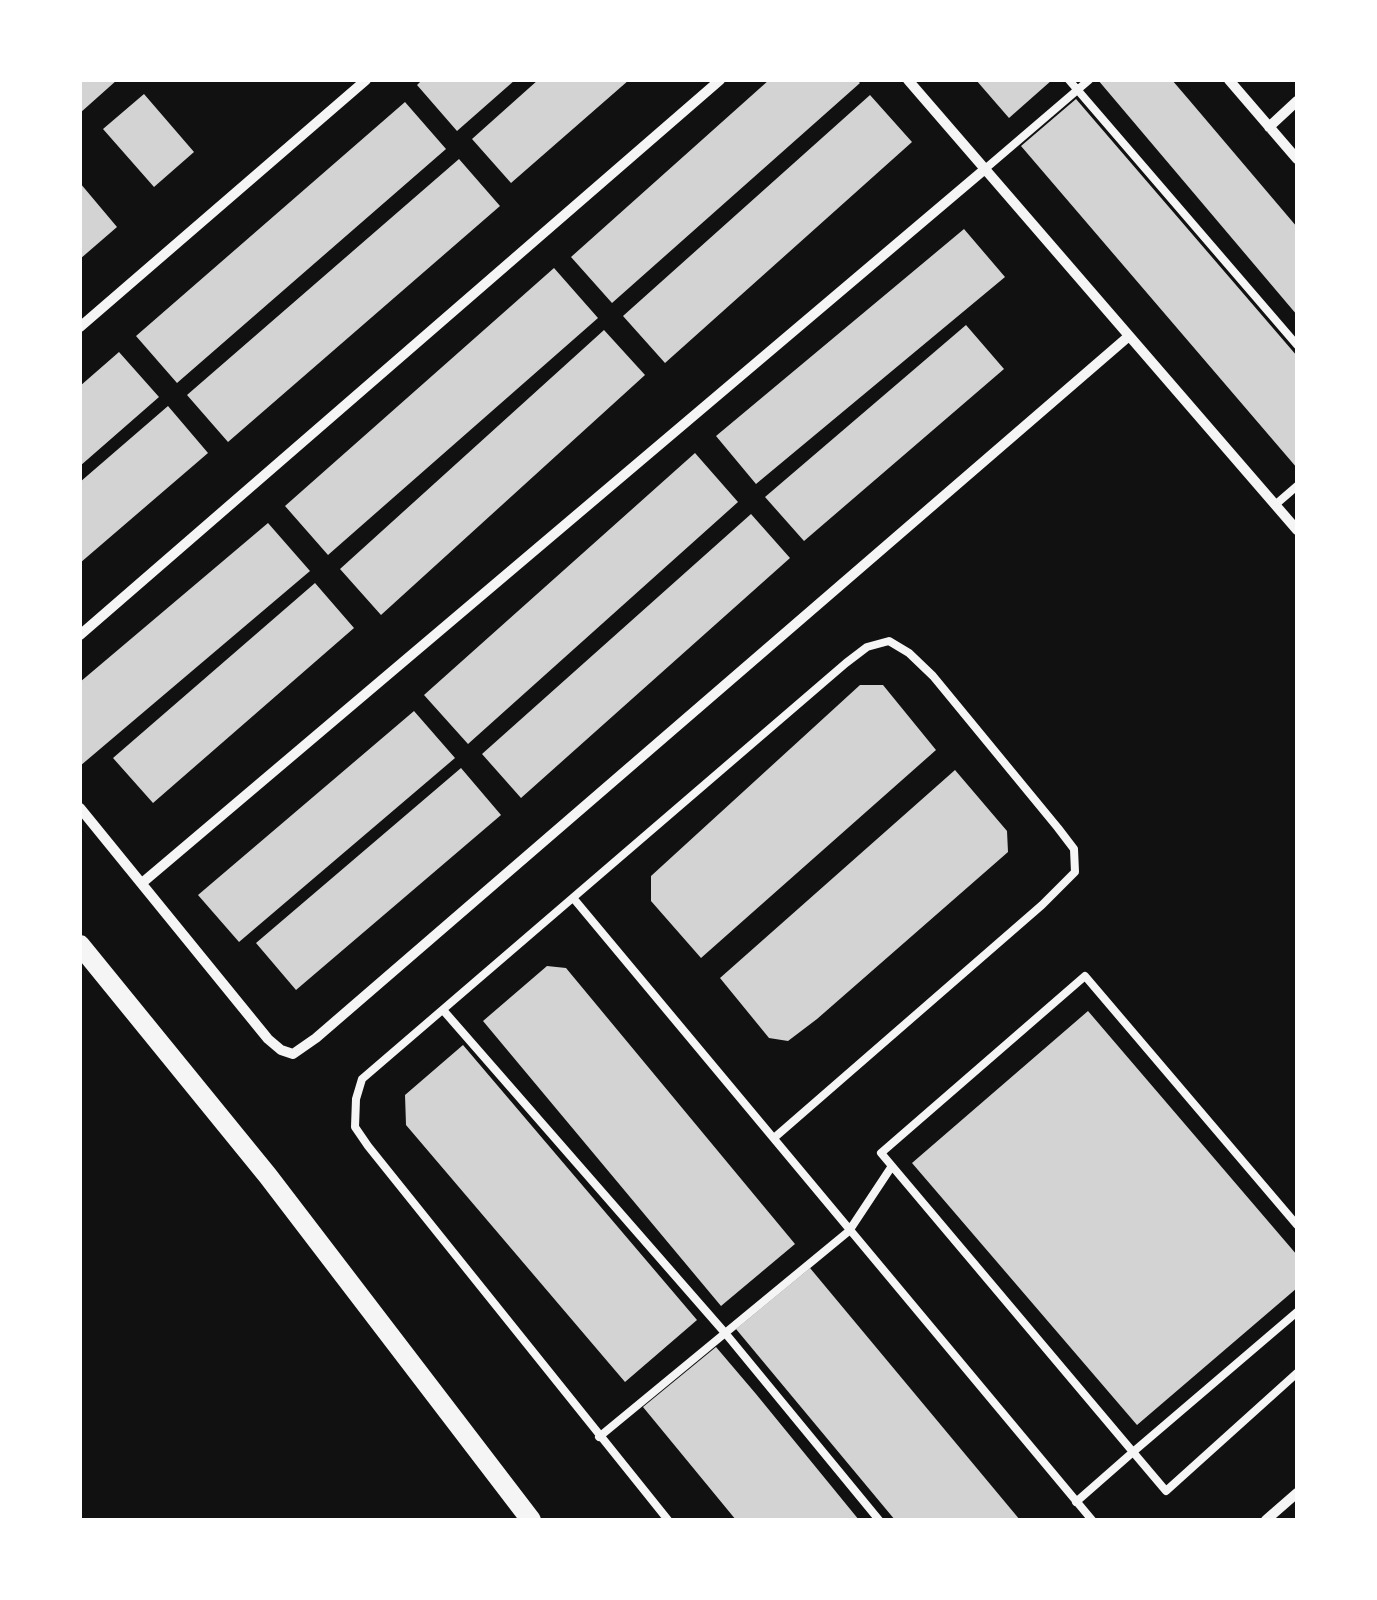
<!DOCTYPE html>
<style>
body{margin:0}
#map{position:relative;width:1377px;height:1600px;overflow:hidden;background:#111;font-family:"Archivo Narrow",sans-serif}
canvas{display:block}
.frame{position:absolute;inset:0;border:82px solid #fff;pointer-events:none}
</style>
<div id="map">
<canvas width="1377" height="1600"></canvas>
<div class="frame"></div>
</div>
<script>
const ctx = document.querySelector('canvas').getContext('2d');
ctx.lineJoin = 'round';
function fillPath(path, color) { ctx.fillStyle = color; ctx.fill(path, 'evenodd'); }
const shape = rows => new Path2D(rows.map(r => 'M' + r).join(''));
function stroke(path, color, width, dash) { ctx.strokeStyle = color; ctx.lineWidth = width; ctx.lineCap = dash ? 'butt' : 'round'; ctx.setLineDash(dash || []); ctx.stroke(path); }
const building = shape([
 [80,80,117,80,80,113],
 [422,80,515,80,457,131,417,85],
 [538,80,629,80,511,183,472,139],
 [769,80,857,80,860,83,612,303,571,257],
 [976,80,1052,80,1009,118],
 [1098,80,1172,80,1190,101,1297,227,1297,315],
 [144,94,194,152,154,187,103,129],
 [870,95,912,142,665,363,623,316],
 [1076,99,1297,356,1297,468,1021,146],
 [405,102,446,149,177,383,136,336],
 [459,159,500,206,228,442,187,395],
 [80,183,117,227,80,259],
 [964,229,1005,277,756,484,716,436],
 [554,268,598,318,328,555,285,506],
 [966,325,1004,369,804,541,765,497],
 [604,330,645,375,381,615,340,569],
 [119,352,159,397,80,466,80,386],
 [168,406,208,453,80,563,80,482],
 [695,453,738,502,468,744,424,695],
 [751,514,790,558,521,798,482,754],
 [268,523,310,571,80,766,80,682],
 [315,583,354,628,153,803,113,758],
 [860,685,883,685,936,750,701,958,651,901,651,876],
 [414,711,455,758,239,942,198,895],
 [461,768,501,815,296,990,256,943],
 [955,770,1007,831,1008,852,817,1019,788,1041,769,1038,720,978],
 [547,966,566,968,795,1244,721,1306,483,1021],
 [1088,1011,1297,1255,1297,1288,1137,1425,912,1163],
 [463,1045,697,1320,625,1382,406,1125,405,1095],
 [810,1268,1020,1520,895,1520,736,1329],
 [716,1347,756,1394,859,1520,736,1520,643,1407]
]);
const service = shape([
 [1069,80,1297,345],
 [985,169,1089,80],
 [1275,505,1297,486],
 [574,899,1092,1520],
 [443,1010,726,1334,879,1520],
 [1297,1312,1133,1452,1166,1491,1297,1373],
 [599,1437,849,1231,892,1166],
 [1076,1502,1133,1452,881,1153,1085,976,1297,1225],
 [668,1520,368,1146,355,1127,356,1099,362,1079,846,663,867,647,889,641,909,653,933,676,1058,828,1074,849,1075,872,1042,905,774,1138]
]);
const minor = shape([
 [908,80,1297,530],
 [1229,80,1297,159],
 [1269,127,1297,101],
 [80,327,366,80],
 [80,635,720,80],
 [80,808,268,1039,281,1050,293,1054,316,1038,1129,336],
 [142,883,985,169],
 [1266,1520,1297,1493]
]);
const secondary = shape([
 [80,945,268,1176,531,1520]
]);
fillPath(building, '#d3d3d3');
stroke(service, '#f5f5f5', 8);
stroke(minor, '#f5f5f5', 10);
stroke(secondary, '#f5f5f5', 20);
</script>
